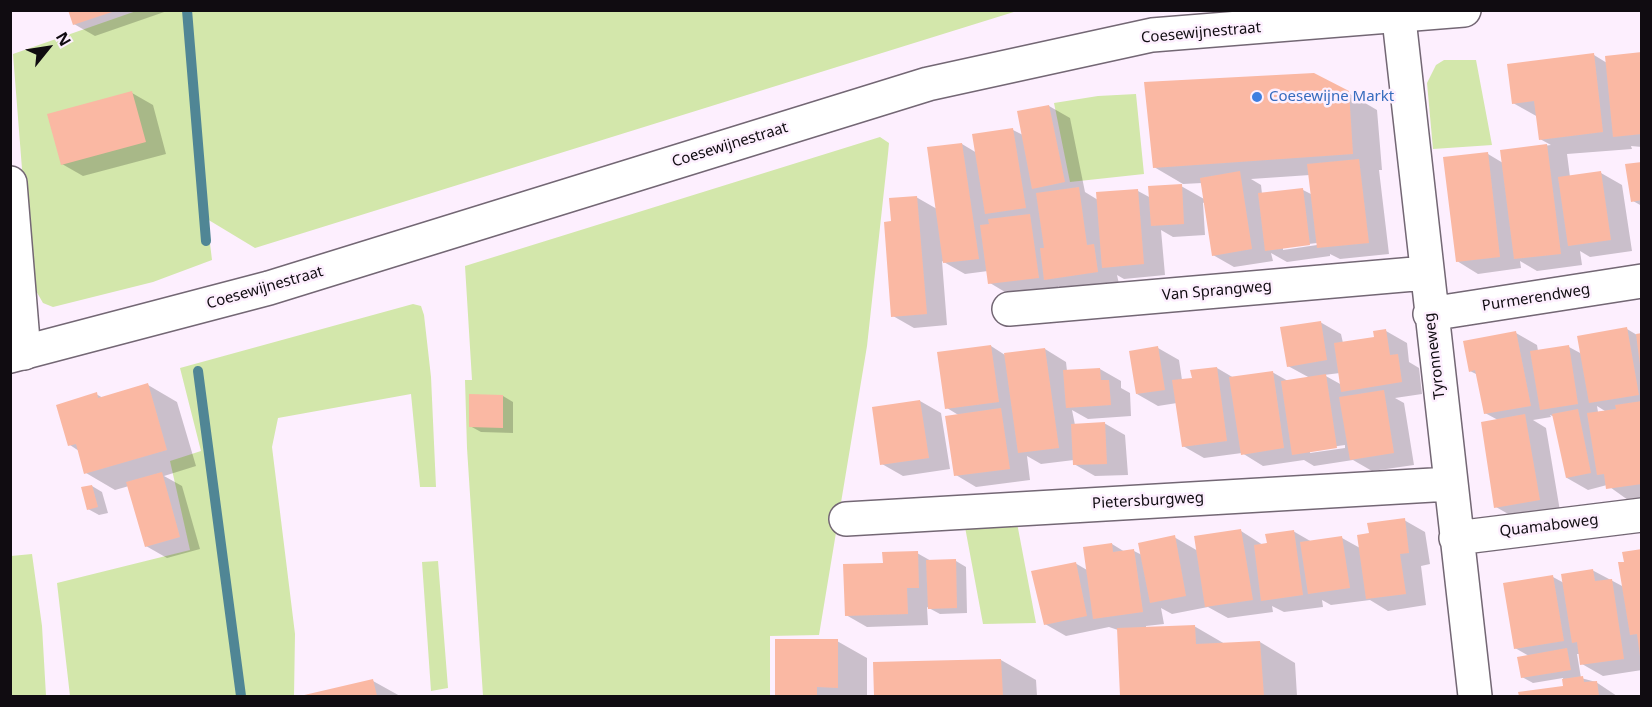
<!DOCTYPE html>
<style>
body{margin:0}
#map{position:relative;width:1652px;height:707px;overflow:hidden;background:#fdeffe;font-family:"Noto Sans",sans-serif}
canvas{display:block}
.frame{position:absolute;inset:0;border:12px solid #100c11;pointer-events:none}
.north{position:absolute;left:18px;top:18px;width:60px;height:60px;-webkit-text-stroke:4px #fdeffe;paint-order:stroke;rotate:60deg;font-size:16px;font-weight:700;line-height:24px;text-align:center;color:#100c11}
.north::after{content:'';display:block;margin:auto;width:21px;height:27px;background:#100c11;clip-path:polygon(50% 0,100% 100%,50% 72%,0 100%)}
</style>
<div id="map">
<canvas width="1652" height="707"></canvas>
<div class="frame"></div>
<div class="north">N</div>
</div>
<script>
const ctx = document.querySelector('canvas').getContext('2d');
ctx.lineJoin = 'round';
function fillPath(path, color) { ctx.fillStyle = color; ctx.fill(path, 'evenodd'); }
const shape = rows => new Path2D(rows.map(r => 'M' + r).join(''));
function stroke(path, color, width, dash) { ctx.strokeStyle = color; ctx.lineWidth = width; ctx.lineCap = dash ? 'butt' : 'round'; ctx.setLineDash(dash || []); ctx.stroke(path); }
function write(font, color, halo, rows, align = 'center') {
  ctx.font = font + ' "Noto Sans",sans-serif'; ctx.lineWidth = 5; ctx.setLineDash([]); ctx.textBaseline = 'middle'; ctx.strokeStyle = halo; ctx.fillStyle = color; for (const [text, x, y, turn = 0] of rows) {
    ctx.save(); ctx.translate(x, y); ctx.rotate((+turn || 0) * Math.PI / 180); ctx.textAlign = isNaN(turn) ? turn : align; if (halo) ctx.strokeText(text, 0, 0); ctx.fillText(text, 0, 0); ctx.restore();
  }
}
const green = shape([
 [139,10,1017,11,255,248,207,219,212,260,153,282,53,307,43,303,35,289,30,271,13,54],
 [1444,60,1476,60,1492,145,1433,149,1427,83,1436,65],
 [1136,94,1144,174,1070,182,1054,103,1098,96],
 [880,137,889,143,888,154,867,346,819,635,770,636,770,696,483,696,467,448,465,380,472,380,465,266],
 [413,304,421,306,424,315,431,377,436,487,420,487,411,394,278,418,272,447,295,634,294,696,70,696,57,583,190,550,170,461,201,451,180,368],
 [1017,523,1036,623,983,624,965,527],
 [32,554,42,626,46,696,11,696,11,556],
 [438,561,448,688,431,691,422,562]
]);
const shadow = shape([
 [69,10,170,10,95,36,74,24],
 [1642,54,1642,147,1631,146,1632,149,1567,154,1570,177,1601,173,1622,185,1632,251,1590,257,1580,251,1582,265,1537,271,1520,261,1521,268,1478,274,1457,261,1488,154,1503,163,1502,151,1551,145,1540,139,1538,117,1513,103,1594,55,1607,63],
 [132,93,153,105,166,154,83,176,62,164],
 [1348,93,1377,110,1382,170,1379,170,1389,254,1340,259,1330,254,1330,256,1287,262,1271,253,1273,261,1234,267,1213,255,1205,202,1203,203,1205,235,1173,237,1161,230,1165,275,1124,279,1117,275,1119,284,1067,291,1058,286,1059,290,1010,295,990,283,988,271,965,274,942,261,947,325,914,328,893,316,892,223,916,197,937,209,962,144,977,153,1013,130,1023,135,1049,106,1070,118,1085,192,1098,200,1138,191,1151,198,1181,186,1204,199,1202,183,1183,184,1154,167],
 [1310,175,1313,195,1303,190,1262,194,1261,185,1251,179],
 [1317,243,1317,245,1283,250,1283,247],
 [1642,163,1642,206,1633,201],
 [1320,322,1341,334,1343,343,1376,339,1386,331,1407,343,1409,362,1419,368,1422,394,1395,398,1404,403,1414,465,1372,471,1353,460,1314,466,1304,460,1263,466,1242,453,1204,458,1183,446,1177,403,1158,406,1137,394,1158,348,1179,360,1182,380,1194,379,1217,368,1234,378,1272,372,1288,381,1310,378,1288,366],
 [1340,373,1342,385,1324,375],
 [1345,445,1345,448,1310,453,1310,450],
 [1627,329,1637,335,1642,334,1642,498,1628,500,1607,485,1588,490,1567,478,1555,417,1550,415,1551,417,1533,420,1546,428,1560,511,1517,519,1496,507,1498,420,1485,413,1478,375,1470,371,1516,333,1537,345,1538,351,1569,347,1582,354],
 [1597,406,1605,411,1598,412],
 [991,346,1005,355,1045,349,1066,362,1067,371,1100,369,1121,381,1121,388,1130,393,1131,416,1088,419,1072,410,1075,425,1104,423,1125,435,1128,475,1095,476,1074,464,1074,460,1041,464,1027,456,1030,480,976,487,956,475,960,416,947,408],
 [148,385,177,402,196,466,164,476,182,486,200,549,167,558,146,546,129,486,115,490,86,473,79,451,70,445,96,394,103,398],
 [503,396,513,402,513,433,481,432,470,426],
 [920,401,941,413,950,469,903,476,882,464],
 [92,486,102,492,108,513,99,515,88,509],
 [1404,520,1425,532,1430,564,1421,566,1426,605,1388,611,1370,600,1331,605,1322,600,1323,607,1284,612,1272,606,1273,612,1228,618,1208,607,1172,614,1161,608,1164,624,1146,626,1146,628,1194,626,1225,644,1260,642,1295,663,1297,696,1122,696,1118,630,1109,627,1066,636,1045,624,1075,563,1087,570,1112,544,1125,552,1134,551,1142,555,1174,537,1198,551,1241,531,1263,545,1293,531,1312,542,1342,538,1360,548,1370,535],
 [1642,550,1642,670,1603,676,1582,664,1580,654,1577,654,1581,678,1596,682,1617,696,1520,696,1520,693,1564,688,1563,678,1533,683,1522,677,1529,656,1515,648,1553,577,1564,583,1592,570,1624,587,1626,563],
 [917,553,933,562,956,561,966,567,967,613,940,614,927,607,928,625,867,627,846,615,884,565],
 [776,641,837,641,867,658,867,696,777,696],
 [1001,660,1036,680,1037,696,875,696,874,664],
 [373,681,400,696,302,696]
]);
const stream = shape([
 [187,10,206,241],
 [198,371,241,696]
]);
const building = shape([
 [68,10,115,10,115,11,73,25],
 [1642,52,1642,134,1613,137,1605,56],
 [1594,53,1603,132,1539,140,1534,101,1512,104,1507,64],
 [1314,73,1349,91,1353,154,1153,168,1144,82],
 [132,91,146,142,61,165,47,114],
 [1049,105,1065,182,1032,189,1017,111],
 [1013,128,1026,208,985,214,972,134],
 [962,143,979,259,943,263,927,147],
 [1547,144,1561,254,1514,259,1500,150],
 [1488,152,1500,257,1456,262,1443,157],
 [1359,159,1369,243,1317,248,1307,164],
 [1642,162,1642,200,1631,202,1625,164],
 [1240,171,1252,249,1212,256,1200,178],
 [1601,171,1611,240,1568,246,1558,177],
 [1182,184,1184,224,1151,226,1148,186],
 [1079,187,1087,245,1094,244,1098,272,1044,280,1040,248,1044,248,1036,193],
 [1303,188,1310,245,1265,251,1258,193],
 [1138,189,1144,264,1102,268,1096,192],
 [917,196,927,314,891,317,884,222,891,221,889,198],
 [1030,214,1039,278,988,284,980,225,989,224,988,219],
 [1321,321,1327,360,1287,367,1280,327],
 [1627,327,1639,395,1589,403,1577,336],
 [1386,329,1390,355,1398,354,1402,382,1341,392,1334,343,1374,337,1373,331],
 [1516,331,1531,406,1484,414,1475,370,1469,372,1463,341],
 [1642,333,1642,365,1640,365,1636,334],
 [991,345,999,402,945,409,937,352],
 [1569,345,1578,404,1540,410,1530,351],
 [1158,346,1165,390,1136,394,1129,351],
 [1045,348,1059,448,1018,453,1004,353],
 [1217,367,1227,441,1182,447,1172,380,1192,378,1190,370],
 [1100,368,1101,380,1109,380,1111,405,1066,408,1063,370],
 [1273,371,1284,448,1241,455,1229,377],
 [1326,374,1337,448,1292,455,1281,381],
 [148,383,167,450,84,474,76,444,68,446,56,405,97,392,98,398],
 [1384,390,1394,453,1350,460,1339,397],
 [469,394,503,395,503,428,469,427],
 [920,400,929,458,880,465,872,407],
 [1642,401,1642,484,1606,489,1604,474,1597,475,1587,413,1616,409,1615,405],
 [1001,408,1010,469,954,476,945,416],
 [1578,409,1591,473,1566,478,1552,414],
 [1525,414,1540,500,1494,508,1481,422],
 [1105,422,1107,464,1073,465,1071,424],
 [162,472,180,537,145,547,126,482],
 [92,485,98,507,87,510,81,487],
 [1405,518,1409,553,1400,554,1406,594,1366,599,1357,535,1369,533,1367,523],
 [1241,529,1253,600,1205,607,1194,536],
 [1294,530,1303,595,1261,601,1254,545,1267,543,1265,534],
 [1175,535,1186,596,1150,603,1138,543],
 [1342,536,1350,588,1308,594,1300,542],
 [1112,543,1113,552,1134,549,1143,612,1093,619,1083,547],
 [1642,549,1642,656,1640,656,1637,634,1630,635,1618,562,1624,562,1622,552],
 [918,551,919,588,907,588,908,614,845,616,843,564,883,563,882,552],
 [956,559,957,608,928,609,926,560],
 [1076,562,1087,616,1044,625,1031,571],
 [1593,569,1595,581,1612,579,1624,659,1580,665,1577,642,1572,643,1561,574],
 [1553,575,1564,641,1514,649,1503,583],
 [1195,625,1196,644,1260,641,1264,696,1120,696,1117,628],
 [775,639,838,639,838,688,817,687,817,696,775,696],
 [1567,648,1571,670,1521,678,1517,657],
 [1001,659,1003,696,874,696,873,662],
 [1583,676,1584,682,1597,681,1599,696,1519,696,1518,692,1563,686,1562,679],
 [373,679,377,696,300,696]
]);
const minor = shape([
 [1398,10,1475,696],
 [10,183,24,353],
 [1009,309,1426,273],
 [1430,314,1642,281],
 [846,519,1450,484],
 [1456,538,1642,515]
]);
const major = shape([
 [10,356,269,288,928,84,1152,35,1464,10]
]);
const markers = [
 [1257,97,6,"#3f7fe0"]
];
const streetNames = [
 ["Coesewijnestraat",1201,33,-5],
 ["Coesewijnestraat",730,145,-17],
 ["Coesewijnestraat",265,288,-16],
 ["Van Sprangweg",1217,291,-5],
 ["Purmerendweg",1536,298,-9],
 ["Tyronneweg",1435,356,-97],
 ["Pietersburgweg",1148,501,-3],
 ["Quamaboweg",1549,526,-7]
];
const shopNames = [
 ["Coesewijne Markt",1269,97]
];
fillPath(green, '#d3e7ab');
fillPath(shadow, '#0003');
stroke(stream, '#508695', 10);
fillPath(building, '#fab8a3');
stroke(minor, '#736774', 36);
stroke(major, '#736774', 36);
stroke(minor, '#fff', 33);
stroke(major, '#fff', 33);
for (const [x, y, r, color] of markers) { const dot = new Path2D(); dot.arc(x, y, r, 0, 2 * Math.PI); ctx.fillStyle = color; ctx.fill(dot); stroke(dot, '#fdeffe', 2); }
write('15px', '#100c11', '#fdeffe', streetNames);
write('15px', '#366cbe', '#fdeffe', shopNames, 'left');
</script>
